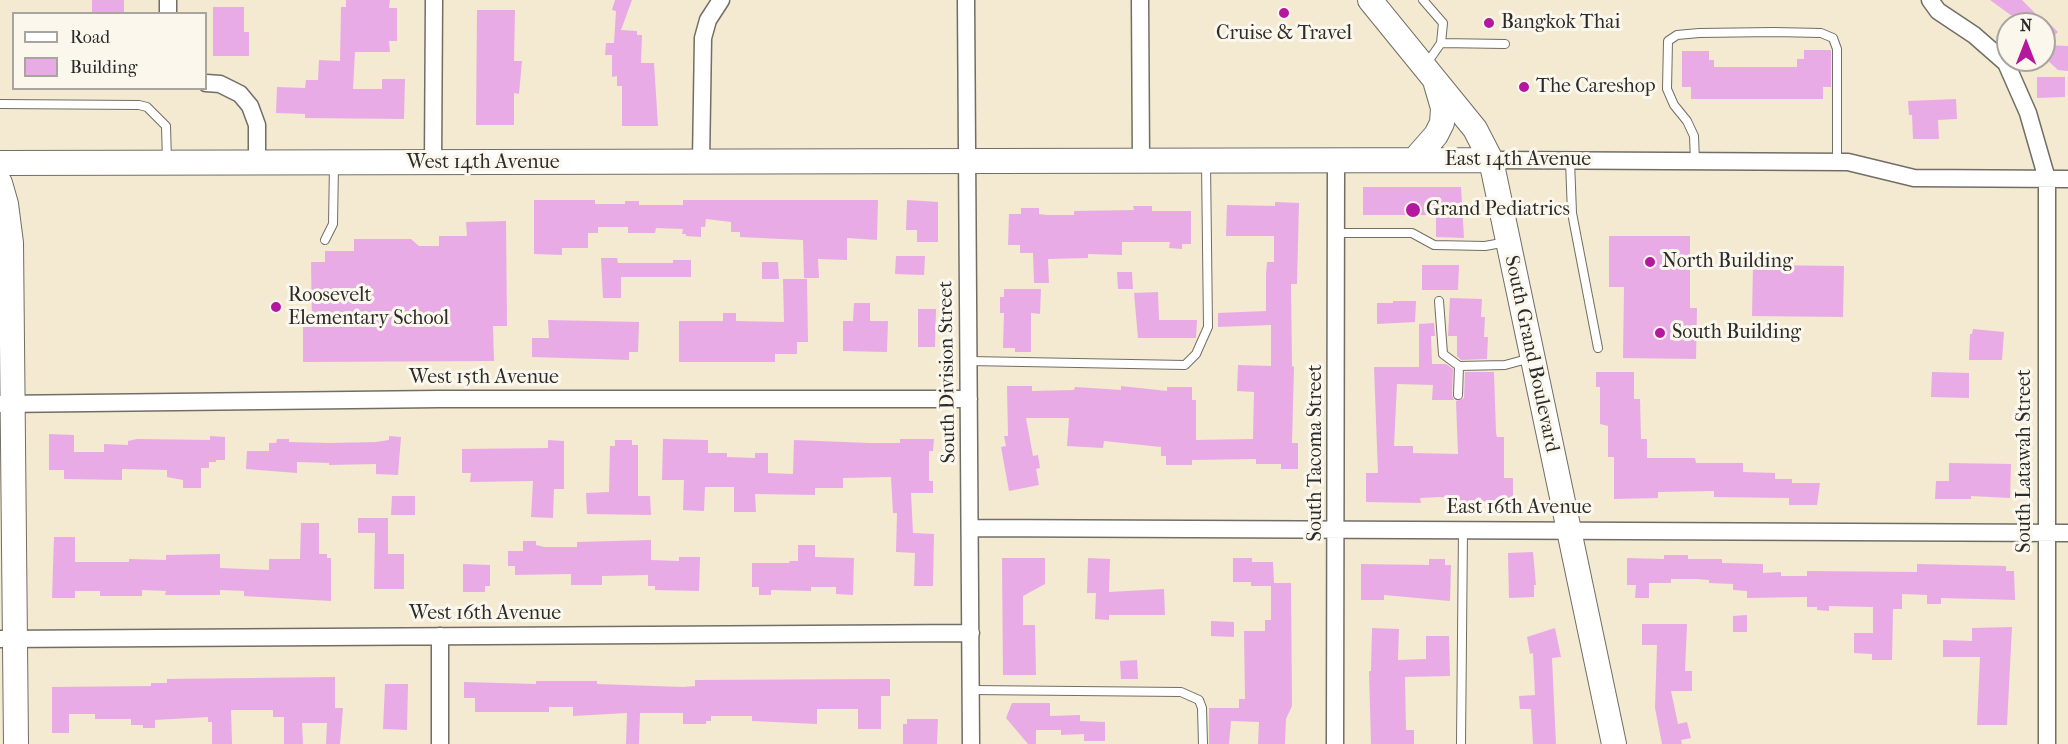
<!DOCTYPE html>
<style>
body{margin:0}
#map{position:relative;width:2068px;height:744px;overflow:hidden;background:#f4e9d1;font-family:"IM FELL French Canon",serif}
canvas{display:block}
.legend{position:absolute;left:12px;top:12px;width:195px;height:78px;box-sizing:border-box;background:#fbf7ec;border:2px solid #a8a59f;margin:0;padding:8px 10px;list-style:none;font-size:18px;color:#2b2b2b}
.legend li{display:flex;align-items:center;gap:12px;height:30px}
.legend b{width:30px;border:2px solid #a8a59f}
.north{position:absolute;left:1996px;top:12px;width:60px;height:60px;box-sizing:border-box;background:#fbf7ec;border:2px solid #a8a59f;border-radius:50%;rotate:0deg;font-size:16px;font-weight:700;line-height:24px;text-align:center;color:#2b2b2b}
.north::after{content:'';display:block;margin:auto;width:21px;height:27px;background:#b5179e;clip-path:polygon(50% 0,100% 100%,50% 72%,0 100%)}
</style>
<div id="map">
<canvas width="2068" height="744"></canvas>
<ul class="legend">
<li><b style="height:8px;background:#fff"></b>Road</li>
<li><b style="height:16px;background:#e9abe6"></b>Building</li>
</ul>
<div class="north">N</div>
</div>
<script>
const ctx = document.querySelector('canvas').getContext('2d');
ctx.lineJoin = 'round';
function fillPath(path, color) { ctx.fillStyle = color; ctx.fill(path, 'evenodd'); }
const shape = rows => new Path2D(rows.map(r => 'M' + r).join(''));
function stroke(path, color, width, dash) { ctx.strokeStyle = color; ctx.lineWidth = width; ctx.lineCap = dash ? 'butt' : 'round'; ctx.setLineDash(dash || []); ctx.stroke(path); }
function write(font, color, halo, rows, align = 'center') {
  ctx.font = font + ' "IM FELL French Canon",serif'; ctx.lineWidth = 6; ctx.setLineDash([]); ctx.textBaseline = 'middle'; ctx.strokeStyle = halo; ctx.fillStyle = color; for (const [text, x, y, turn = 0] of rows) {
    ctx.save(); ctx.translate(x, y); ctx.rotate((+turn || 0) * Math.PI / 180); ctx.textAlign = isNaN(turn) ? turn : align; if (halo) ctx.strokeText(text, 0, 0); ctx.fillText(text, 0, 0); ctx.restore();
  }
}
const building = shape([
 [92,0,124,0,124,14,92,14],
 [346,0,390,0,389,8,397,8,397,41,389,41,390,52,355,52,353,89,382,89,382,79,405,79,404,119,305,118,305,114,276,113,277,87,305,88,306,80,318,80,319,60,340,61,341,7,346,7],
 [615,0,632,0,621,30,637,31,637,35,642,35,641,63,654,63,658,126,622,126,622,86,617,86,617,76,612,77,612,55,605,55,606,43,614,43,616,11,612,10],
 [1990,0,2022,0,2044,22,2044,18,2058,32,2045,45,2068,46,2068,71,2058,70,2044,57,2044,24,2023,24],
 [213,7,244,7,244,32,249,32,249,56,213,56],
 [477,10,515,10,514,61,522,61,519,94,514,93,514,125,476,125],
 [1804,50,1831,50,1831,87,1823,87,1823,99,1691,99,1691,87,1682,87,1682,51,1709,51,1709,60,1714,60,1714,67,1797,67,1797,59,1804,59],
 [2037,77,2065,77,2065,97,2037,98],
 [1956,99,1957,119,1938,120,1939,139,1913,139,1912,115,1909,115,1908,101],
 [1363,187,1461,187,1464,238,1436,237,1436,215,1363,215],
 [534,200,595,200,595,204,625,204,625,201,639,201,639,205,683,205,683,200,878,200,877,240,847,238,847,260,818,259,819,278,804,278,803,240,740,237,740,232,731,232,731,222,706,219,705,227,701,227,701,237,686,236,686,234,682,234,683,229,656,228,655,233,628,233,628,227,598,227,598,233,588,233,588,248,562,248,562,255,534,254],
 [907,200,938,202,938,242,917,242,917,230,906,230],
 [1275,202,1299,203,1297,284,1291,284,1292,366,1294,367,1292,443,1298,443,1298,469,1281,469,1281,464,1256,464,1256,459,1192,460,1192,465,1166,465,1166,456,1161,456,1161,447,1104,441,1103,448,1067,446,1069,418,1026,418,1033,456,1038,455,1040,468,1036,469,1039,485,1009,491,1001,447,1006,446,1004,436,1008,436,1007,386,1032,386,1032,391,1074,390,1075,387,1121,390,1121,386,1167,391,1167,387,1192,387,1192,400,1196,400,1196,440,1253,439,1254,392,1237,391,1238,365,1271,366,1271,325,1218,327,1218,313,1266,311,1266,274,1267,262,1274,262,1274,236,1226,236,1227,205,1275,206],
 [1133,206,1152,206,1152,211,1191,211,1191,244,1182,244,1182,249,1169,248,1170,242,1122,242,1122,255,1088,254,1088,258,1048,259,1049,283,1034,283,1033,253,1020,253,1020,245,1008,245,1009,214,1021,214,1021,208,1039,208,1039,214,1046,215,1074,215,1074,211,1134,210],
 [506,221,507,326,493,326,494,361,303,362,303,327,312,327,311,262,325,262,325,251,354,251,354,239,411,239,419,246,439,246,439,236,467,236,466,222],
 [1609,236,1690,236,1690,308,1697,308,1696,359,1623,358,1624,287,1609,287],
 [896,256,925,256,924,275,895,274],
 [601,258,617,258,618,263,673,263,673,260,691,260,691,277,621,277,621,298,603,298],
 [762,262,778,262,779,279,762,279],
 [1422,265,1459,265,1458,290,1422,290],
 [1753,265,1844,266,1843,317,1752,316],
 [1117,272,1132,272,1133,289,1118,289],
 [783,279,807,279,808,342,797,342,797,354,775,354,775,362,679,362,679,321,723,321,723,313,736,313,736,321,784,322],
 [1004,289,1041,289,1040,314,1031,313,1031,352,1015,352,1015,348,1003,348,1004,313,1000,313,1000,297,1004,297],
 [1158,292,1159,320,1197,320,1196,338,1138,338,1134,293],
 [1450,298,1482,299,1481,317,1485,317,1484,337,1488,337,1487,359,1461,360,1457,356,1457,336,1448,336],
 [1393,301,1416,301,1415,322,1377,324,1377,303,1393,303],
 [854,303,870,303,870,321,888,321,887,352,843,351,843,321,853,321],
 [918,309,936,309,935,347,918,347],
 [548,320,639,322,638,352,629,352,629,360,532,357,532,338,549,338],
 [1434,323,1435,336,1431,336,1432,364,1446,364,1453,369,1452,395,1454,400,1432,400,1433,385,1397,384,1394,446,1413,446,1413,453,1458,454,1456,401,1464,398,1465,372,1494,372,1496,433,1497,437,1504,437,1504,478,1513,478,1513,502,1459,502,1459,498,1440,497,1420,498,1421,503,1366,502,1366,473,1378,473,1374,367,1419,367,1419,324],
 [1973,329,2004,332,2002,360,1969,360,1970,334,1972,334],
 [1596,372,1634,372,1634,399,1640,399,1641,439,1647,439,1647,458,1695,458,1696,463,1743,463,1743,472,1775,473,1775,479,1792,479,1792,483,1820,483,1817,505,1789,505,1789,498,1714,497,1714,491,1658,492,1658,498,1614,499,1614,457,1608,457,1608,426,1600,424,1600,387,1596,387],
 [1932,372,1969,373,1969,398,1931,397],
 [49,434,74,435,74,452,104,452,104,444,128,445,128,441,137,439,210,440,210,436,225,437,225,460,216,460,216,462,209,462,209,468,201,468,201,488,183,488,183,480,167,477,167,470,122,469,122,480,64,479,64,470,49,470],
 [389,436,401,437,398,475,376,474,376,464,329,465,329,463,297,462,297,473,246,469,247,451,269,451,269,443,276,443,277,439,289,439,289,442,329,443,376,442,389,440],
 [663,439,708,440,708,453,727,453,727,457,755,458,755,453,768,453,768,473,793,474,794,440,869,443,900,443,900,439,934,439,933,451,929,451,929,481,933,481,933,493,911,493,913,533,934,534,933,586,914,586,915,553,896,552,897,513,893,513,891,477,843,478,843,488,815,488,815,495,755,494,756,512,734,512,734,487,705,487,704,511,683,510,684,480,662,480],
 [548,440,564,441,564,489,554,489,553,518,531,517,533,481,470,482,471,473,462,473,462,449,548,448],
 [615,440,632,440,632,445,638,445,638,496,650,496,651,515,587,514,586,493,609,492,610,446,615,446],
 [1949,463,2011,464,2010,498,1971,496,1971,499,1935,499,1936,481,1949,481],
 [392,496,415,496,415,515,391,515],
 [358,518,388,518,388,554,404,554,404,589,374,589,375,533,358,533],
 [301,523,319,523,319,554,327,554,327,558,331,558,331,601,244,596,244,591,220,590,220,595,165,595,166,591,142,590,142,596,100,596,100,591,75,591,75,598,52,598,54,537,75,537,75,562,129,562,129,559,166,560,166,555,220,554,220,568,269,570,269,559,300,559],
 [651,540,651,560,679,561,679,557,700,557,699,591,655,590,655,586,648,586,648,575,602,576,602,585,571,585,571,574,515,575,515,566,508,566,508,551,523,551,523,541,536,541,536,545,544,547,577,547,577,542],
 [798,545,815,545,815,557,854,558,853,595,836,594,836,587,811,587,811,591,771,590,771,595,759,595,759,587,752,587,752,563,789,563,790,561,798,561],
 [1533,552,1536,585,1534,585,1534,597,1509,598,1508,553],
 [1664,555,1688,555,1688,559,1722,559,1722,563,1763,564,1763,573,1781,572,1781,576,1807,576,1807,571,1917,572,1917,564,2006,566,2006,571,2014,571,2015,600,1941,598,1941,604,1927,604,1927,595,1902,594,1902,609,1893,609,1892,660,1872,660,1872,654,1854,653,1854,633,1873,633,1873,607,1829,606,1829,611,1817,610,1817,607,1807,607,1807,597,1747,598,1747,591,1733,590,1733,584,1709,583,1709,580,1696,579,1671,579,1671,583,1649,583,1649,598,1635,598,1636,585,1627,585,1627,558,1664,559],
 [1002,558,1045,558,1045,584,1023,596,1023,625,1035,625,1036,675,1003,675],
 [1088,558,1110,559,1109,592,1164,589,1165,615,1109,615,1109,620,1095,619,1096,593,1087,593],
 [1233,558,1252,558,1252,562,1273,562,1274,583,1291,583,1292,706,1286,719,1285,744,1258,744,1259,722,1231,721,1229,744,1209,744,1209,708,1239,708,1239,699,1245,699,1244,631,1265,631,1265,620,1271,620,1271,586,1251,586,1251,582,1233,582],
 [1429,559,1445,559,1445,565,1451,565,1450,601,1384,595,1384,600,1361,600,1361,564,1429,565],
 [463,564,490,565,490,586,485,586,485,592,463,592],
 [1747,615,1747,632,1733,632,1733,616],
 [1211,621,1234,622,1234,637,1211,636],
 [1642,624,1687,624,1685,671,1692,671,1692,691,1671,691,1678,724,1687,722,1691,738,1681,740,1682,744,1662,744,1655,708,1657,645,1642,645],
 [2012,627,2007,725,1977,725,1980,657,1943,657,1943,640,1972,641,1972,628],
 [1372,628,1399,629,1398,660,1426,659,1426,636,1449,636,1450,676,1405,677,1406,730,1414,730,1414,744,1371,744,1369,671,1371,671],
 [1555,628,1561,657,1552,658,1556,744,1533,744,1531,709,1520,709,1519,696,1535,695,1533,653,1530,654,1527,637],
 [1137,660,1138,679,1121,679,1120,661],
 [335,677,335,708,343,708,340,744,326,744,327,723,302,723,303,744,284,744,284,717,273,717,273,710,231,710,232,744,212,744,212,722,208,722,208,717,155,720,155,728,143,728,143,725,131,725,131,719,95,719,95,714,69,714,69,733,52,733,52,687,151,686,151,683,167,683,167,679],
 [890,679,890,696,881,696,881,729,858,729,858,709,817,709,817,724,752,721,752,716,711,716,711,721,706,721,706,724,683,724,683,713,640,713,639,744,626,744,627,713,573,716,573,707,549,707,549,712,475,712,475,698,464,698,464,682,536,684,536,681,597,681,597,684,683,687,695,686,695,680],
 [385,684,408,684,407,730,383,729],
 [1012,703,1050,703,1050,716,1080,715,1080,721,1105,722,1105,741,1084,741,1084,734,1061,735,1061,730,1036,730,1036,744,1028,744,1006,718],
 [907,719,938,719,937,744,903,744,903,724,907,724]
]);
const lane = shape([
 [1423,0,1443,23,1441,43,1425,66],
 [1441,43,1505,44],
 [0,104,139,105,147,107,166,126,167,161],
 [1570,161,1572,213,1598,348],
 [1695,161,1694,136,1687,121,1674,105,1667,89,1668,41,1677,35,1699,33,1774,32,1821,33,1833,38,1837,49,1837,162],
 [1337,233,1412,233,1434,245,1485,246,1507,242],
 [325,240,333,224,334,165],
 [1439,301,1443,354,1459,366,1505,365,1531,358],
 [969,361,1185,365,1196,354,1208,327,1206,163],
 [1458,395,1459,366],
 [971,690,1181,692,1199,700,1202,708,1203,744],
 [1461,744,1463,529]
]);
const street = shape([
 [966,0,971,744],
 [1140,0,1141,161],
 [1930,0,1938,11,1974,35,2006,63,2028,113,2047,179,2047,744],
 [168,14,168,0],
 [206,83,220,84,240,94,250,106,257,125,257,163],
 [1491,160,1848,162,1914,178,2068,179],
 [701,162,703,38,708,20,721,0],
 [433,164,434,0],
 [0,404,439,399,969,399],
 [971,528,2068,533],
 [440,636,440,744],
 [0,639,971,633],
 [1335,744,1336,161]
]);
const secondary = shape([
 [1370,0,1475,129,1491,160,1614,744],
 [1414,160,1436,135,1442,123,1443,108,1436,84],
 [0,163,1491,160],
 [0,183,6,204,11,243,16,744]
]);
const markers = [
 [1284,13,6,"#b5179e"],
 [1489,23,6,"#b5179e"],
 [1524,87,6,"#b5179e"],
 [1413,210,8,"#b5179e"],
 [1650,262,6,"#b5179e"],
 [276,307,6,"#b5179e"],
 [1660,333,6,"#b5179e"]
];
const poiNames = [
 ["Bangkok Thai",1501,23],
 ["Cruise & Travel",1284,34,"center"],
 ["The Careshop",1536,87],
 ["Grand Pediatrics",1426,210],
 ["North Building",1662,262],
 ["Roosevelt",288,296],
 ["Elementary School",288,319],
 ["South Building",1672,333]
];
const streetNames = [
 ["East 14th Avenue",1518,160],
 ["West 14th Avenue",483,163],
 ["South Grand Boulevard",1531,354,78],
 ["South Division Street",948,372,-91],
 ["West 15th Avenue",484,378],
 ["South Tacoma Street",1316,453,-90],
 ["South Latawah Street",2025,461,-90],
 ["East 16th Avenue",1519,508],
 ["West 16th Avenue",485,614]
];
fillPath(building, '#e9abe6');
stroke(lane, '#716e65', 10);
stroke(street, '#716e65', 19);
stroke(secondary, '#716e65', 26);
stroke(lane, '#fff', 8);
stroke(street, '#fff', 16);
stroke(secondary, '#fff', 24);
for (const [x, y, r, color] of markers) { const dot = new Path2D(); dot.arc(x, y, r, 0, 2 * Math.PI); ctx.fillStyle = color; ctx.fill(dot); stroke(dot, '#fbf7ec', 2); }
write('20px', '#2b2b2b', '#fbf7ec', poiNames, 'left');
write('20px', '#2b2b2b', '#fbf7ec', streetNames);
</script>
